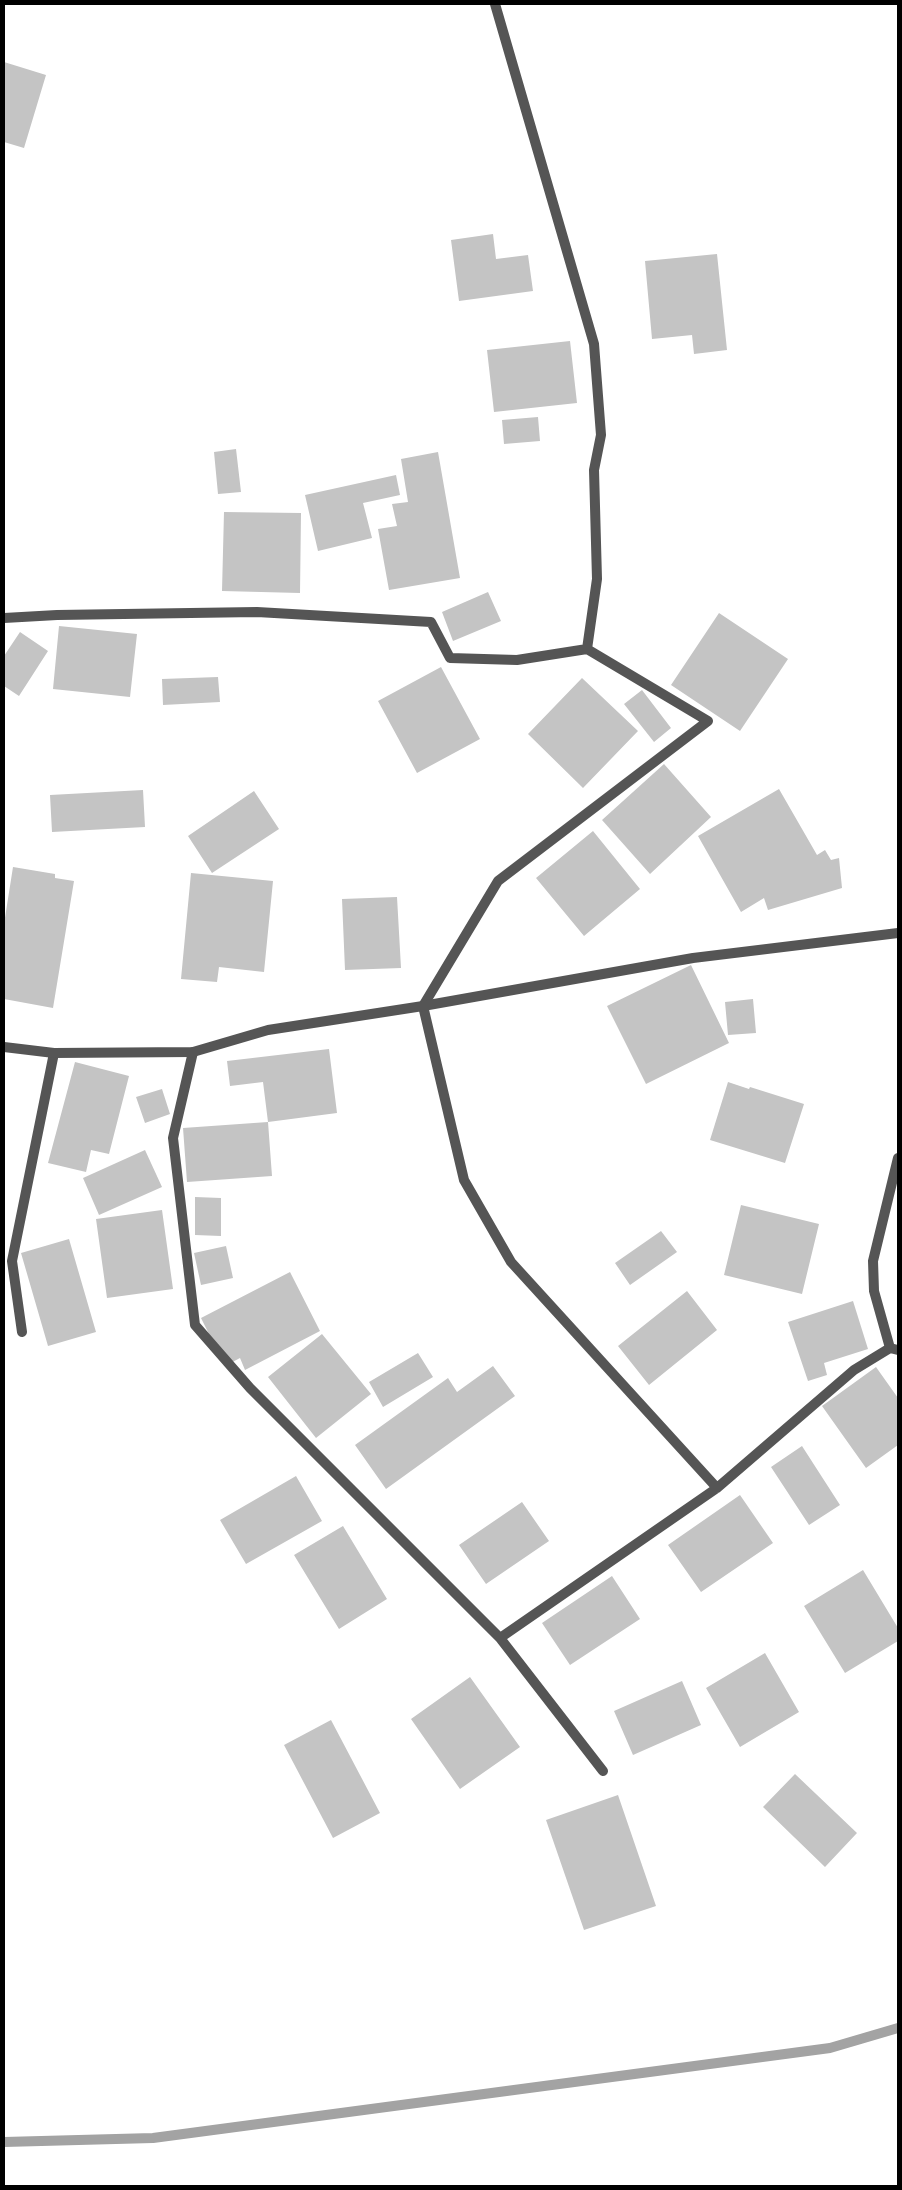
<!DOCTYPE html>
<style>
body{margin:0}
#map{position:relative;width:902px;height:2190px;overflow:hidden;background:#fff;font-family:"Work Sans",sans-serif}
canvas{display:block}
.frame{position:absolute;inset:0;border:5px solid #000;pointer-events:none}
</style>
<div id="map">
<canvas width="902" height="2190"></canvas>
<div class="frame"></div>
</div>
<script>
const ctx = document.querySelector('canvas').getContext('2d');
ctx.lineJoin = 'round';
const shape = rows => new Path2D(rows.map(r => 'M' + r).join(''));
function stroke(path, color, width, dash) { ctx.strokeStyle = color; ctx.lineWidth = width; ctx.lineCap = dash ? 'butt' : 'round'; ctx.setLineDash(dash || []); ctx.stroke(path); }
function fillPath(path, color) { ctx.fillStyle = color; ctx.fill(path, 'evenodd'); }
const stream = shape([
 [4,2142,153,2138,830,2048,898,2028]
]);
const building = shape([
 [4,62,46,75,24,148,4,142],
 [493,234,496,259,528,255,533,291,459,301,451,240],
 [717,254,727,350,694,354,692,335,652,339,645,261],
 [570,341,577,403,494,412,487,350],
 [538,417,540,441,504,444,502,420],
 [236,449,241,492,218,494,214,452],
 [438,452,460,578,389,590,378,529,397,526,392,504,408,502,401,459],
 [396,475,400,495,363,503,372,538,318,551,305,495],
 [224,512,301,513,300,593,222,591],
 [488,592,501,621,453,641,442,612],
 [719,613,788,659,740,731,671,685],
 [59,626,137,634,130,697,53,689],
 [20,632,48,651,19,696,4,686,4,656],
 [441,667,480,739,417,773,378,701],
 [218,677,220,702,163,705,162,679],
 [582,678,638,731,583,788,528,734],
 [642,690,671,728,654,742,624,704],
 [664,764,711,817,650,874,602,820],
 [779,789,817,855,825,850,831,860,839,858,842,888,768,910,764,898,741,912,698,836],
 [143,790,145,827,52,832,50,795],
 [254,791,279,829,212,873,188,836],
 [593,831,640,889,584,936,536,878],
 [13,867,55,874,55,878,74,881,53,1008,4,999,4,924],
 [191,873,273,881,264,972,219,967,217,982,181,979],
 [397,897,401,968,345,970,342,899],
 [691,965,729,1043,646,1084,607,1006],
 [753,999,756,1033,728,1035,725,1002],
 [329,1049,337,1113,268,1122,272,1176,187,1182,183,1128,268,1122,263,1082,230,1086,227,1061],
 [75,1062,129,1076,109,1154,91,1150,86,1172,48,1163],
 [728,1082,749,1089,750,1087,804,1104,785,1163,710,1140],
 [162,1089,170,1114,145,1123,136,1097],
 [145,1150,162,1187,99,1215,83,1178],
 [195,1197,221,1198,221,1236,195,1235],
 [741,1205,819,1224,802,1294,724,1275],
 [162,1210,173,1289,107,1298,96,1219],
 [661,1231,677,1252,630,1285,615,1263],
 [69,1239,96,1332,48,1346,21,1253],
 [226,1246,233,1278,201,1285,194,1253],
 [290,1272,320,1331,245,1370,240,1358,225,1366,201,1318],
 [687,1291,717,1330,649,1385,618,1346],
 [853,1301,868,1349,824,1363,827,1375,808,1381,788,1322],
 [322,1334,371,1394,316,1438,268,1377],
 [418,1353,433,1377,383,1407,369,1382],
 [493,1366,515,1396,386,1489,355,1445,448,1378,457,1392],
 [876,1367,898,1398,898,1445,866,1468,822,1406],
 [802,1446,840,1505,809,1525,771,1467],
 [296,1476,322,1521,246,1564,220,1520],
 [740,1495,773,1543,701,1592,668,1545],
 [522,1502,549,1541,486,1584,459,1545],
 [343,1526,387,1599,339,1629,294,1555],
 [863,1570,898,1628,898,1641,845,1673,804,1606],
 [612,1576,640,1619,570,1665,542,1623],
 [765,1653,799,1712,740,1747,706,1688],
 [470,1677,520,1747,460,1789,411,1719],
 [682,1681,701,1725,633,1755,614,1711],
 [331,1720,380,1813,333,1838,284,1745],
 [795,1774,857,1833,825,1867,763,1807],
 [618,1795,656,1906,584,1930,546,1820]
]);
const minor = shape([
 [4,618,57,615,257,612,431,622,450,658,517,660,587,649,597,579,594,470,601,435,594,344,495,4],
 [587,649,708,721,498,881,423,1006,464,1180,511,1262,717,1488],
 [193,1052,173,1138,195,1325,250,1388,500,1638,603,1771],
 [22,1332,12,1261,54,1053],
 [890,1348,874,1291,873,1261,898,1158],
 [500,1638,717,1488,854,1370,890,1348,898,1350]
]);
const tertiary = shape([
 [4,1047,54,1053,193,1052,268,1030,423,1006,693,958,898,933]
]);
stroke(stream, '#a3a3a3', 10);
fillPath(building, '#c4c4c4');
stroke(minor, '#555', 10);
stroke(tertiary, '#555', 10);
</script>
